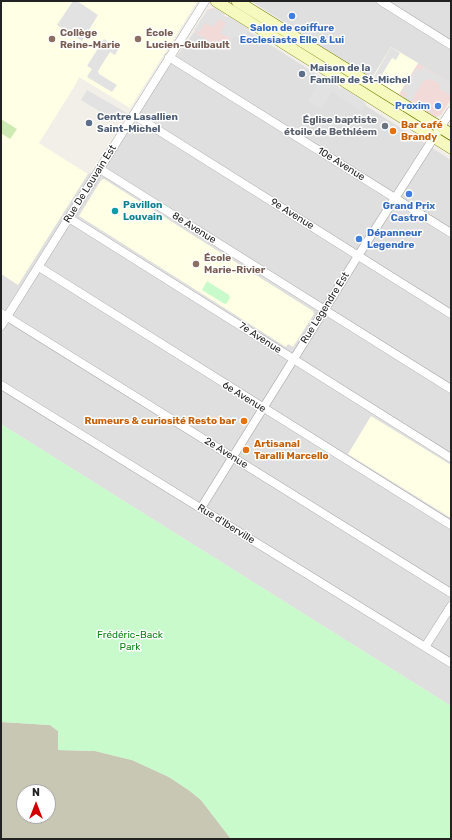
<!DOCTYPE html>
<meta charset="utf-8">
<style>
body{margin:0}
#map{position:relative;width:452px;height:840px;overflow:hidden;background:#f2efe9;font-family:Rubik,sans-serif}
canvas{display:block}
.frame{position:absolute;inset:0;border:2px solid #222;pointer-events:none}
.north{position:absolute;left:16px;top:784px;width:40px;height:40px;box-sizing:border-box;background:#fff;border:1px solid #a7a7a7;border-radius:50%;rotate:0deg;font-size:11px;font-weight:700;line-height:16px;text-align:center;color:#222}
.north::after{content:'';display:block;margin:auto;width:14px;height:18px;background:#d40000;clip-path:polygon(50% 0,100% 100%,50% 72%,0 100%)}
</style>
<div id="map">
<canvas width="452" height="840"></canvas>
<div class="frame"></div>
<div class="north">N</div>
</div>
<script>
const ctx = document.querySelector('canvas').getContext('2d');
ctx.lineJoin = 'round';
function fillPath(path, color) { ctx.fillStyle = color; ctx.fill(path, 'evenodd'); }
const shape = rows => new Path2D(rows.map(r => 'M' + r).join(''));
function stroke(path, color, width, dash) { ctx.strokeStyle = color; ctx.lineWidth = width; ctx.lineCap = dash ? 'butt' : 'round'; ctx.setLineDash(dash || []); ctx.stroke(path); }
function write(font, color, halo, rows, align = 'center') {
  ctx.font = font + ' Rubik,sans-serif'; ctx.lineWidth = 3; ctx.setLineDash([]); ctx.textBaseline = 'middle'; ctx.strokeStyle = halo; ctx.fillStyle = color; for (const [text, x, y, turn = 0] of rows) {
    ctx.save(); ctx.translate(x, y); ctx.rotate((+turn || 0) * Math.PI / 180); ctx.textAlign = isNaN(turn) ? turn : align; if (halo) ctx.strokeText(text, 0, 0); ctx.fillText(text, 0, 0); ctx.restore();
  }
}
const residential = shape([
 [251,1,451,1,451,84,391,47,372,78],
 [241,26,451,160,451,706,1,424,1,119,88,174,100,169,134,115,194,32,203,37]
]);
const commercial = shape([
 [212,8,241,26,225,51,203,37,194,32,208,10],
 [418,63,451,84,451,99,441,115,436,117,399,94]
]);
const education = shape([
 [1,1,197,2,130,108,79,77,76,84,39,143,88,174,18,285,1,274],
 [391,47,418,63,399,94,372,78],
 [104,179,313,311,314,314,293,347,288,344,286,347,79,216,101,180],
 [371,416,451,465,451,518,348,454]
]);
const construction = shape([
 [1,722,50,725,58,731,58,750,95,751,132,760,169,777,190,791,201,800,231,839,1,839],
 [24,792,48,792,48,816,24,816]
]);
const grass = shape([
 [1,119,17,129,10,139,1,133]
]);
const park = shape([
 [207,281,229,295,230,298,226,304,223,303,202,290],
 [1,424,451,706,451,839,231,839,201,800,190,791,169,777,132,760,95,751,58,750,58,731,50,725,1,722]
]);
const parking = shape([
 [73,1,77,1,98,15,82,41,57,25],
 [214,7,225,14,223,16,227,18,228,16,249,29,242,40,235,36,230,43,229,42,230,38,220,33,226,23,219,19,213,27,205,23,199,33,194,30,208,9,212,11],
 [104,39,119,48,115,55,110,52,98,71,99,74,117,85,112,92,87,77,92,69,87,66],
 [391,47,400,53,396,60,392,58,378,81,373,78],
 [423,67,451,84,451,96,439,88,441,85,431,79,423,81,411,102,404,98,407,94,402,91,417,68,421,71],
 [324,78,333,82,333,83,340,88,339,90,342,87,362,100,366,104,362,111,332,92,321,109,308,101,321,80],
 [87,90,127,113,124,118,115,112,111,118,81,100]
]);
const minor = shape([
 [381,1,451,45],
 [169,57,451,233],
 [134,115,451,314],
 [100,169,451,389],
 [69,218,451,458],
 [39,267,451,525],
 [1,313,451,593],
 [1,326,205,1],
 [1,385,451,663],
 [201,508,356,259,451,111],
 [425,647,451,606]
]);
const secondary = shape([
 [216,1,451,148],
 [237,1,451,134]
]);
const markers = [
 [292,16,4,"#3f7fe0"],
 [52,39,4,"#8d6e63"],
 [138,39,4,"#8d6e63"],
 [302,74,4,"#5c6f8a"],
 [438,106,4,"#3f7fe0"],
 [89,123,4,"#5c6f8a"],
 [385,126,4,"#6b7280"],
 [393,131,4,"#e8710a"],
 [409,194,4,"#3f7fe0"],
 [115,211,4,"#0f9aa8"],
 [359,239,4,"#3f7fe0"],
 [196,264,4,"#8d6e63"],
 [244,421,4,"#e8710a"],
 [246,450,4,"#e8710a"]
];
const shopNames = [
 ["Salon de coiffure",292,28],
 ["Ecclesiaste Elle & Lui",292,40],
 ["Proxim",430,106,"right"],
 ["Grand Prix",409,206],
 ["Castrol",409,218],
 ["Dépanneur",367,233,"left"],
 ["Legendre",367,245,"left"]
];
const educationNames = [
 ["Collège",60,33],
 ["Reine-Marie",60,45],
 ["École",146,33],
 ["Lucien-Guilbault",146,45],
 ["École",204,258],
 ["Marie-Rivier",204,270]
];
const serviceNames = [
 ["Maison de la",310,68],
 ["Famille de St-Michel",310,80],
 ["Centre Lasallien",97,117],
 ["Saint-Michel",97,129]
];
const worshipNames = [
 ["Église baptiste",377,120],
 ["étoile de Bethléem",377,132]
];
const foodNames = [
 ["Bar café",401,125],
 ["Brandy",401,137],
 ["Rumeurs & curiosité Resto bar",236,421,"right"],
 ["Artisanal",254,444],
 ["Taralli Marcello",254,456]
];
const streetNames = [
 ["10e Avenue",341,164,32],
 ["Rue De Louvain Est",90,184,-58],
 ["9e Avenue",292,214,32],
 ["8e Avenue",194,228,32],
 ["Rue Legendre Est",325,308,-58],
 ["7e Avenue",260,338,33],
 ["6e Avenue",244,397,32],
 ["2e Avenue",226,453,32],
 ["Rue d'Iberville",226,524,32]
];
const cultureNames = [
 ["Pavillon",123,205],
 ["Louvain",123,217]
];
const parkNames = [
 ["Frédéric-Back",130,635],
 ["Park",130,647]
];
fillPath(residential, '#e0dfdf');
fillPath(commercial, '#f2dad9');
fillPath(education, '#ffffe5');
fillPath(construction, '#c7c7b4');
fillPath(grass, '#cdebb0');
fillPath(park, '#c8facc');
fillPath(parking, '#e2e2e2');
stroke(minor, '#a9a9a9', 9);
stroke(secondary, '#707d05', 12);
stroke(minor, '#fff', 8);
stroke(secondary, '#f7fabf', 11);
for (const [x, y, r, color] of markers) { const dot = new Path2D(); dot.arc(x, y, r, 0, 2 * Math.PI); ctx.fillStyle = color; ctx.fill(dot); stroke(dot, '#fff', 1.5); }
write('bold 10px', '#366cbe', '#fff', shopNames);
write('bold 10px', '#785e54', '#fff', educationNames, 'left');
write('bold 10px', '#4e5e75', '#fff', serviceNames, 'left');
write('bold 10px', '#5b616d', '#fff', worshipNames, 'right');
write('bold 10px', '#c56008', '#fff', foodNames, 'left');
write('10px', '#222', '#fff', streetNames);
write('bold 10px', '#0d838f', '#fff', cultureNames, 'left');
write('10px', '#0c8416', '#fff', parkNames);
</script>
